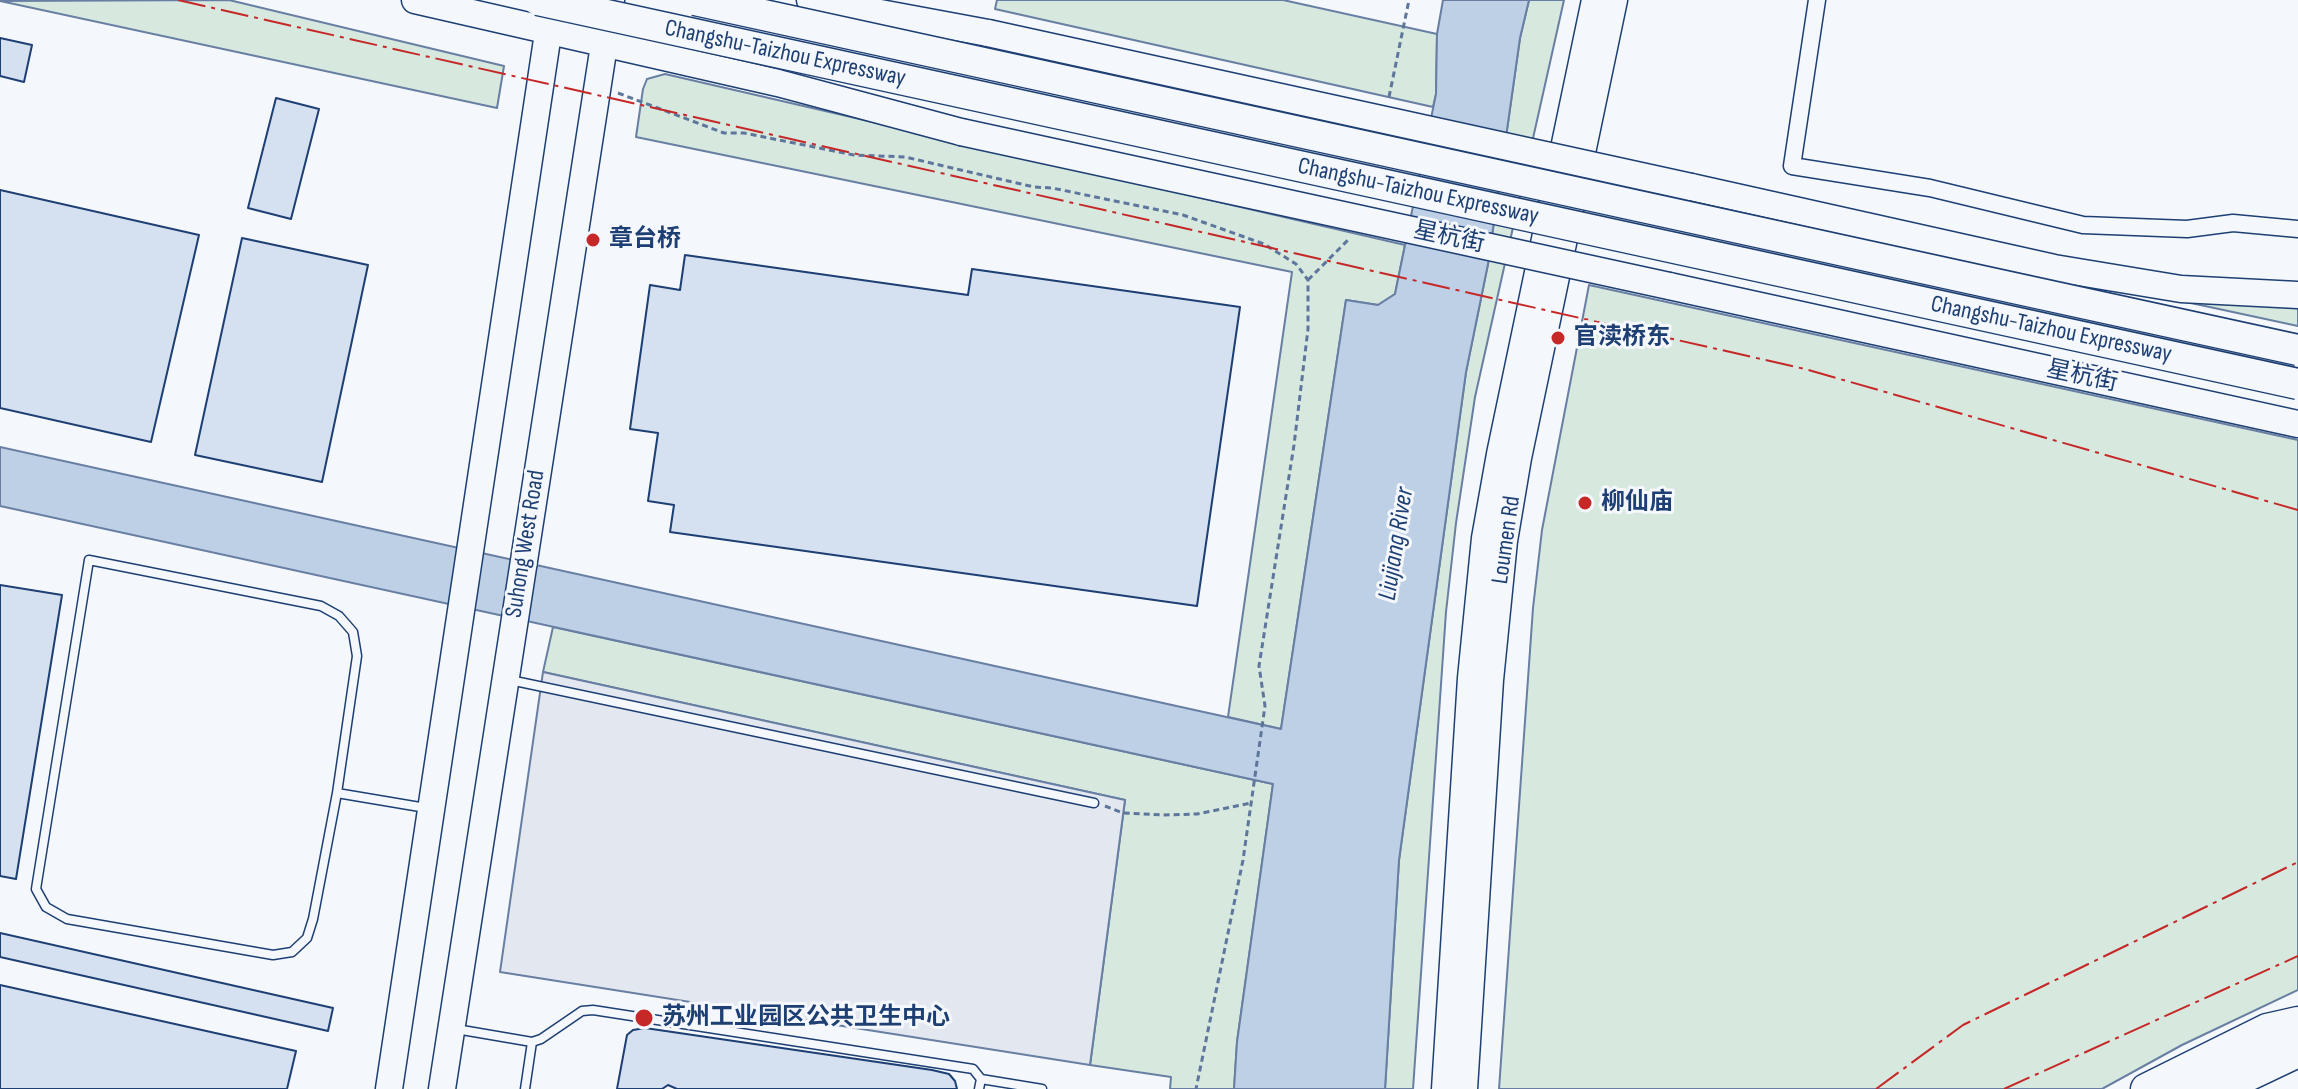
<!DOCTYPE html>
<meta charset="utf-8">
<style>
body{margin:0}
canvas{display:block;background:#f4f7fb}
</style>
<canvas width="2298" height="1089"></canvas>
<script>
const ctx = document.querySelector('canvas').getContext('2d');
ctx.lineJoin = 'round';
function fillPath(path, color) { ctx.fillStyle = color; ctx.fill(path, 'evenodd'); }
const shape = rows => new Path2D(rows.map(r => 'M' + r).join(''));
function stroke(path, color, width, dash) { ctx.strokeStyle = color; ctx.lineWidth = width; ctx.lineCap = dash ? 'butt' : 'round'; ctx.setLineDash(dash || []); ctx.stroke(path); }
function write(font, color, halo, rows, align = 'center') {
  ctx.font = font + ' "Sofia Sans Condensed","Noto Sans SC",sans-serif'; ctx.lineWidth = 6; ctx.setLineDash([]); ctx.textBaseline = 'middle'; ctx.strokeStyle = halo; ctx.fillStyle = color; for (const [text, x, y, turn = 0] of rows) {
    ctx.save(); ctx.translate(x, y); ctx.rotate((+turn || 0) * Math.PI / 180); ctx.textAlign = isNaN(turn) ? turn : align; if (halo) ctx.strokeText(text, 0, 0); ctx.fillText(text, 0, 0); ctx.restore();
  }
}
const green = shape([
 [229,0,504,66,497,108,0,1,229,0],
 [997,0,1283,0,1437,34,1436,94,1433,107,995,9,997,0],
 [1529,0,1564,0,1475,397,1456,523,1446,612,1413,1089,1385,1089,1399,860,1466,372,1488,264,1520,38,1529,0],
 [665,74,1405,245,1395,294,1378,305,1346,300,1281,729,1228,717,1292,272,636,137,643,89,647,79,665,74],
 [1589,285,2298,440,2298,990,2182,1045,2102,1089,1499,1089,1533,608,1542,530,1589,285],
 [2177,300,2298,304,2298,326,2177,300],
 [553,627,1273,784,1237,1042,1234,1089,1170,1089,1171,1077,1090,1065,1125,800,543,672,553,627]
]);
const parking = shape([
 [543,672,1125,800,1090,1065,500,972,543,672]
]);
const water = shape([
 [1443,0,1529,0,1520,38,1488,264,1466,372,1399,860,1385,1089,1234,1089,1237,1042,1273,784,0,506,0,447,1281,729,1346,300,1378,305,1395,294,1436,94,1437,34,1443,0]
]);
const building = shape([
 [0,38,32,45,24,82,0,76,0,38],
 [276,98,319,109,291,219,248,208,276,98],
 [0,190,199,235,151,442,0,408,0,190],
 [242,238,368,265,322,482,195,455,242,238],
 [685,255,968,295,972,269,1240,307,1197,606,670,532,674,505,648,501,658,433,630,429,650,285,680,290,685,255],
 [0,585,62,595,16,879,0,876,0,585],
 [0,933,333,1008,328,1031,0,957,0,933],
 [0,985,296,1051,287,1089,0,1089,0,985],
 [645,1028,932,1070,949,1074,955,1081,957,1089,677,1089,668,1085,662,1089,617,1089,627,1035,633,1030,645,1028]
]);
const path = shape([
 [618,93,724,133,744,133,854,155,905,157,1034,187,1052,188,1183,215,1264,244,1296,264,1308,280,1308,329,1294,445,1259,666,1265,706,1243,860,1196,1089],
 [1389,97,1409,0],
 [1308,280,1348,240],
 [1105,806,1123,813,1163,815,1197,814,1251,803]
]);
const lane = shape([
 [89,560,321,606,339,616,353,632,357,656,337,793,313,919,307,938,292,952,273,955,67,919,46,907,36,889,89,560],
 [510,680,1094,803],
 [337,793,426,808],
 [456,1029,532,1042,541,1039,582,1011,593,1010,973,1069,981,1079,979,1089],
 [981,1079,1042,1089],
 [525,1089,532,1042]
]);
const street = shape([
 [1817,0,1792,166,1930,188,2083,225,2187,229,2233,223,2298,229]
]);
const secondary = shape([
 [1444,1089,1470,678,1484,538,1499,454,1594,0],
 [1465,1089,1491,680,1505,541,1519,458,1615,0]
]);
const primary = shape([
 [415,0,778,83,961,132],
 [810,0,988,33],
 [1691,187,2054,268,2181,289,2298,295],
 [1669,286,2298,424],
 [389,1089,553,0],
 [442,1089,611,0],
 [2184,1089,2298,1033]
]);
const highway = shape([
 [2146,1089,2267,1029,2298,1022],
 [2220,1089,2298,1052]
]);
const primaryBridge = shape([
 [988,33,1691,187],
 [961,132,1669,286]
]);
const highwayBridge = shape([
 [538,0,2298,384],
 [695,0,2298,350]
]);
const power = shape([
 [178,0,1805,369,2298,510],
 [1876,1089,1963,1025,2298,862],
 [2004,1089,2298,956]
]);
const markers = [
 [593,240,8,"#c62828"],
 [1558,338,8,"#c62828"],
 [1585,503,8,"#c62828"],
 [644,1018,10,"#c62828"]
];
const streetNames = [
 ["Changshu-Taizhou Expressway",785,54,12],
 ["Changshu-Taizhou Expressway",1418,192,12],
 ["星杭街",1449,238,12],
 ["Changshu-Taizhou Expressway",2051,330,12],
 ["星杭街",2082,377,12],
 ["Loumen Rd",1507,540,-82],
 ["Suhong West Road",526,544,-81]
];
const poiNames = [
 ["章台桥",609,240],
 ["官渎桥东",1574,338],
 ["柳仙庙",1601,503],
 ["苏州工业园区公共卫生中心",662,1018]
];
const waterNames = [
 ["Liujiang River",1397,544,-81]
];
fillPath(green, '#d7e8df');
stroke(green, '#687fa3', 2);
fillPath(parking, '#e3e8f0');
stroke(parking, '#687fa3', 2);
fillPath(water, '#bed0e5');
stroke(water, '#687fa3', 2);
fillPath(building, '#d5e0f0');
stroke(building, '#1d3f73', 2);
stroke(lane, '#1d3f73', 11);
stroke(street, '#1d3f73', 19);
stroke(secondary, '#1d3f73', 27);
stroke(primary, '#1d3f73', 29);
stroke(highway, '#1d3f73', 33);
stroke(path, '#5e769c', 3, [6, 4]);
stroke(lane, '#f4f7fb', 8);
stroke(street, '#f4f7fb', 16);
stroke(secondary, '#f4f7fb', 24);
stroke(primary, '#f4f7fb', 26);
stroke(highway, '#f4f7fb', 30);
stroke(primaryBridge, '#1d3f73', 29, []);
stroke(highwayBridge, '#1d3f73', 33, []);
stroke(primaryBridge, '#f4f7fb', 26);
stroke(highwayBridge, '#f4f7fb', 30);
stroke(power, '#c62828', 2, [28, 6, 4, 6]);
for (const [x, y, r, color] of markers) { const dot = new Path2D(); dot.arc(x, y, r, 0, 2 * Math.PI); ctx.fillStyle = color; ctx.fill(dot); stroke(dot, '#f4f7fb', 3); }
write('24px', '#1d3f73', '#f4f7fb', streetNames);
write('bold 24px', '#1d3f73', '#f4f7fb', poiNames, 'left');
write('italic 26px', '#1d3f73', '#f4f7fb', waterNames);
</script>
